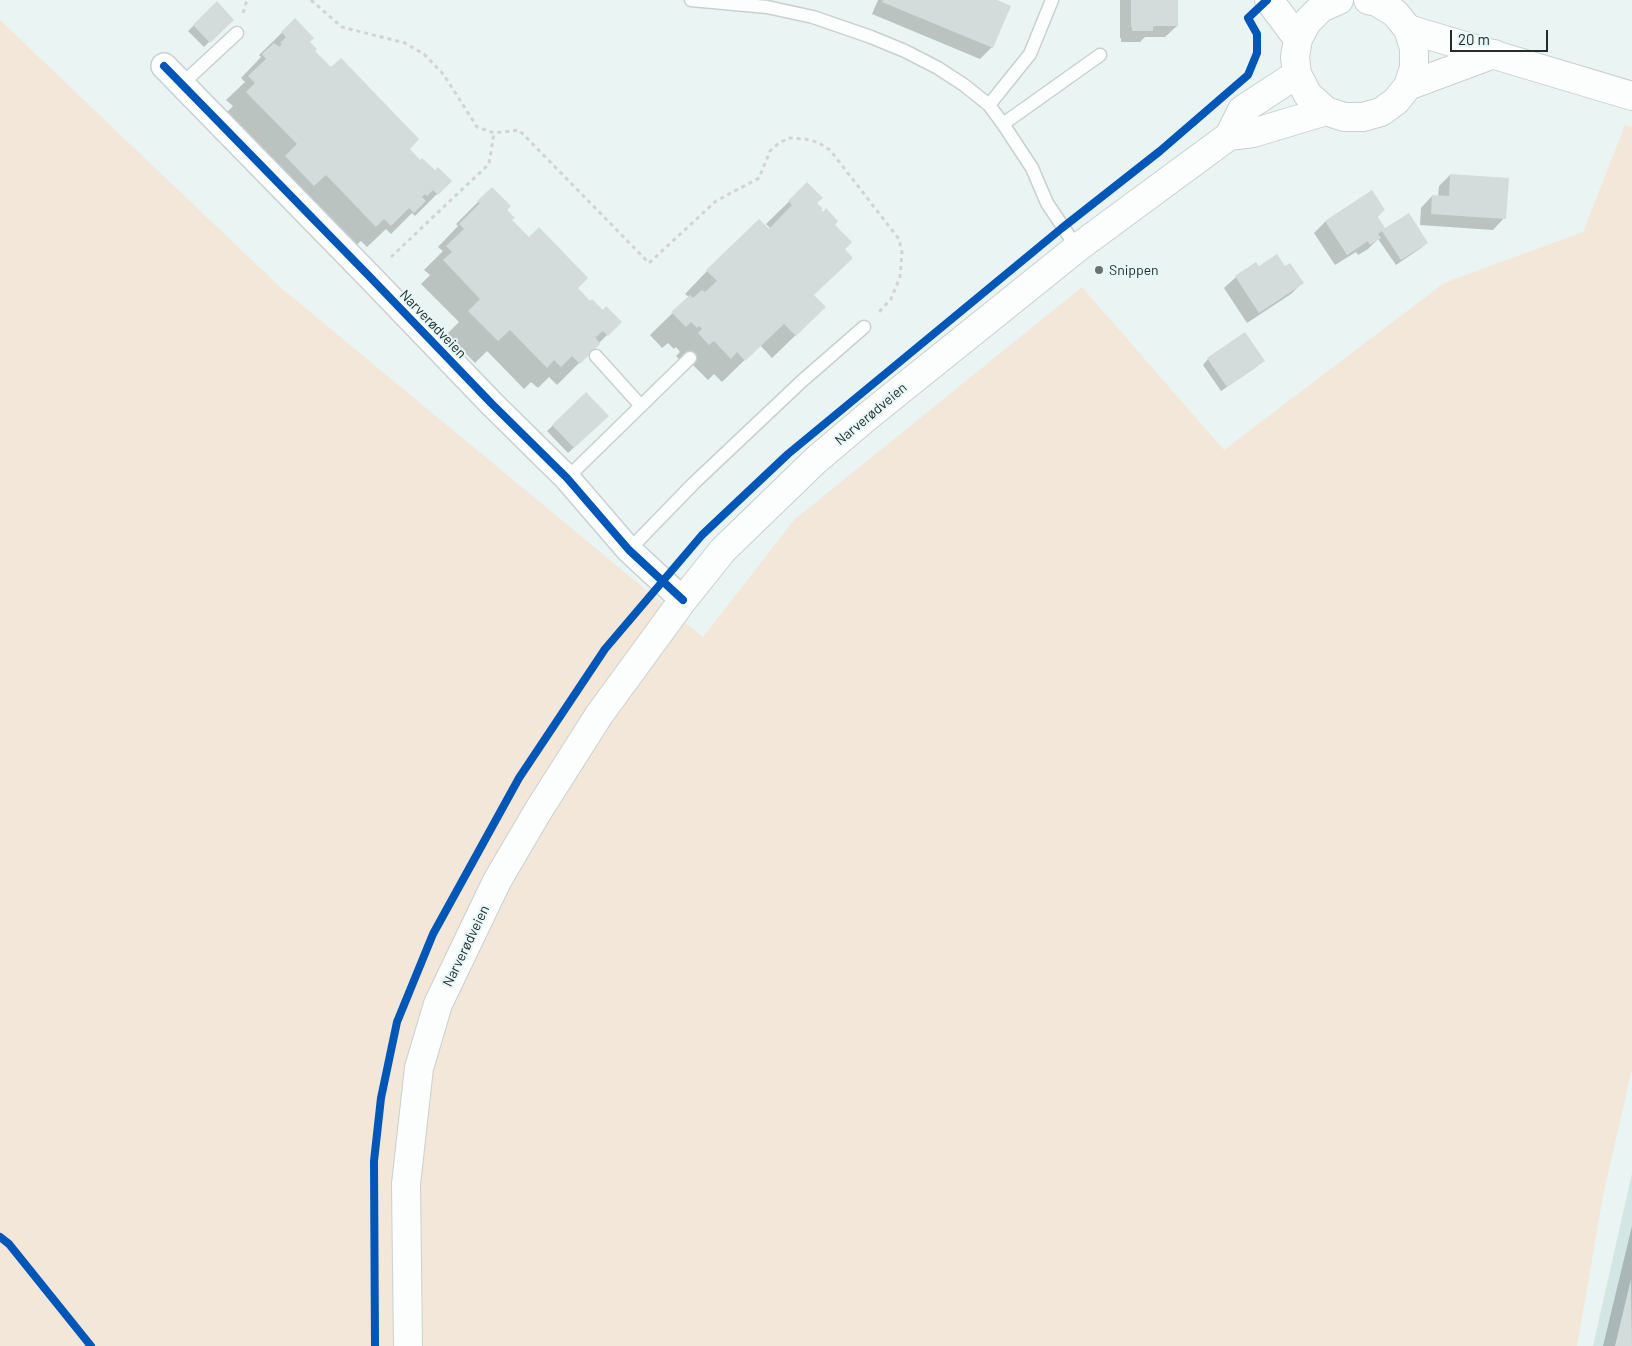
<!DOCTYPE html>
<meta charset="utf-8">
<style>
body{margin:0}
#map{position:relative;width:1632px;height:1346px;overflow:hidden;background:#eaf4f2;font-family:Barlow,sans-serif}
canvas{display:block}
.scale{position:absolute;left:1450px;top:30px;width:98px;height:22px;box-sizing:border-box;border:2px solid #252c2c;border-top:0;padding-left:6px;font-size:15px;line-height:18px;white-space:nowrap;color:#252c2c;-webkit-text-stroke:4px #e6f8f6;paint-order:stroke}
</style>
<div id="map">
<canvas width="1632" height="1346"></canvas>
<div class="scale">20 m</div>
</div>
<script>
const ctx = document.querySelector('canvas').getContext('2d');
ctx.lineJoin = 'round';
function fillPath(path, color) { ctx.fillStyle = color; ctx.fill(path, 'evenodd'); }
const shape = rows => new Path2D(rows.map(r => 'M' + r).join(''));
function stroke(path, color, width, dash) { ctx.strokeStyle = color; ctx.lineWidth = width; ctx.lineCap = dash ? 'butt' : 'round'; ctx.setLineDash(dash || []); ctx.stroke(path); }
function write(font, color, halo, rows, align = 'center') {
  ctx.font = font + ' Barlow,sans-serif'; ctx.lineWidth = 4; ctx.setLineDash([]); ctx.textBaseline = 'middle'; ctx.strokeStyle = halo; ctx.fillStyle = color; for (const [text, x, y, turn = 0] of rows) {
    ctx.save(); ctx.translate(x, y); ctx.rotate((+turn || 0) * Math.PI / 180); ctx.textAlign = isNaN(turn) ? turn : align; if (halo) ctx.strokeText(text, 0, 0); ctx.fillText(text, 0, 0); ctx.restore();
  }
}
const built = shape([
 [1632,1173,1632,1346,1593,1346]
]);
const green = shape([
 [0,20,280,287,703,637,794,520,1082,287,1224,450,1444,283,1583,232,1625,125,1632,127,1632,1068,1603,1196,1577,1346,0,1346]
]);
const shadow = shape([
 [878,0,994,0,992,47,980,59,872,14],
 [1120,0,1177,0,1177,26,1165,37,1145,37,1140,42,1121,42,1121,38,1120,38],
 [217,3,232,19,204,47,188,31],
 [295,20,314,51,420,161,450,181,415,216,412,213,391,234,386,229,367,247,361,241,353,248,224,115,233,106,226,100,245,82,241,78,261,57,259,55],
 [1450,175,1504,218,1493,230,1420,225,1421,208,1432,196,1438,197,1439,186],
 [807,184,820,210,833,225,843,249,813,295,802,329,772,358,760,345,722,382,714,374,708,380,690,362,686,367,676,356,680,352,676,347,674,349,668,343,662,348,650,335,689,297,685,294,707,271,768,230,770,228,766,224],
 [1372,192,1384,210,1377,217,1385,231,1426,243,1421,248,1396,265,1378,239,1368,249,1358,255,1356,252,1335,265,1314,233,1325,222],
 [478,202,505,210,511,220,590,302,620,322,557,385,549,377,538,388,531,382,524,389,487,351,475,363,447,334,459,322,421,284,430,275,424,270,443,251,438,247,458,226,456,224],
 [1258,268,1285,268,1302,283,1291,294,1247,323,1224,288,1236,277],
 [1208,359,1258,366,1221,391,1203,365],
 [586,394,607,416,568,453,547,431],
 [1632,1226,1632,1346,1603,1346]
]);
const building = shape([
 [883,0,997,0,1011,6,993,48,882,2],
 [1131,0,1178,0,1178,26,1155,26,1153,27,1153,31,1132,31,1132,27,1131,27],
 [217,1,234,20,210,43,193,25],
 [295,18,314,38,310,42,317,49,315,51,331,67,341,58,419,139,410,149,420,160,422,158,435,170,438,167,452,181,438,195,433,190,427,196,425,194,422,197,426,201,414,213,409,208,391,226,384,219,376,227,326,175,314,186,285,156,297,144,246,92,255,83,248,76,266,59,262,54,274,43,279,47,282,44,280,43,286,37,281,32],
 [1450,174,1509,178,1506,219,1431,214,1432,195,1449,196],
 [807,182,823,198,817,203,823,209,821,210,823,212,826,208,838,221,835,225,852,242,845,249,853,258,814,295,826,307,796,336,784,324,745,361,737,352,731,359,714,341,709,345,698,333,702,329,699,326,697,328,691,322,686,327,671,312,690,295,693,298,702,290,705,292,717,281,706,270,759,219,769,229,792,205,788,201],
 [492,187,511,206,507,210,515,218,512,220,529,237,539,227,588,278,578,288,590,301,592,299,603,310,606,306,622,322,608,336,603,331,596,337,594,335,600,344,580,364,572,356,561,367,554,360,547,368,510,330,498,341,468,311,480,299,443,260,452,252,446,246,464,229,459,224,480,203,477,201],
 [1372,190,1385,210,1377,216,1385,228,1409,213,1428,243,1401,260,1382,231,1378,234,1381,238,1370,245,1368,241,1347,255,1325,221],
 [1277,254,1285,266,1290,263,1304,283,1259,313,1235,276,1256,262,1259,266],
 [1245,332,1265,361,1227,387,1207,358],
 [586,392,609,416,574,448,552,425],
 [1631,1279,1632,1346,1615,1346]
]);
const path = shape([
 [311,0,342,27,405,43,424,54,444,75,477,127,494,133,519,130,649,263,716,201,759,178,770,151,779,143,789,138,805,139,817,142,830,150,899,239,902,253,900,277,891,299,879,312],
 [243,13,246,3,249,0],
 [391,257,489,164,494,133]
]);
const lane = shape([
 [691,0,767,7,813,17,871,37,905,51,938,68,964,85,989,105,1003,124,1032,168,1047,203,1077,248],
 [182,84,237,33],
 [989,105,1030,54,1052,0],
 [1003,124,1100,55],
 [596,356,641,406],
 [567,478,690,358],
 [629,550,694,483,802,381,864,327]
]);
const street = shape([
 [164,66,370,277,492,404,567,478,629,550,683,600]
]);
const secondary = shape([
 [1269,0,1298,39],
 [1339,0,1321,8,1307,22,1298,39,1295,57,1297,74,1308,95,1326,111,1344,117,1363,117,1381,112,1396,101,1408,86,1414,68,1414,48,1408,29,1395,13,1377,2,1368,0],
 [1408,29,1632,96],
 [1408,86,1494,54],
 [1229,136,1253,133,1326,111],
 [408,1346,406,1184,419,1068,438,1004,497,881,538,811,599,715,683,600,723,550,816,460,868,416,1077,248,1229,136,1242,110,1297,74]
]);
const cycleway = shape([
 [164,66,370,277,492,404,567,478,629,550,683,600],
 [0,1237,9,1244,91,1346],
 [375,1346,374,1161,381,1098,397,1022,433,934,519,778,605,649,702,535,788,454,1062,228,1160,151,1248,75,1257,53,1257,34,1248,18,1267,0]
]);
const markers = [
 [1099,270,5,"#6a7271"]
];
const poiNames = [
 ["Snippen",1109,270]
];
const streetNames = [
 ["Narverødveien",433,324,46],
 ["Narverødveien",871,414,-40],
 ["Narverødveien",466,946,-64]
];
fillPath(built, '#d4e6e4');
fillPath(green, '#f3e7d9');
fillPath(shadow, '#0003');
fillPath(building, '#d4dbdb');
stroke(lane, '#c9d0cf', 15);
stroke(street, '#c9d0cf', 28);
stroke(secondary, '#c9d0cf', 30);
stroke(path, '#d2d4d4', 3, [4, 4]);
stroke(lane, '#fcfdfd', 12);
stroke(street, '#fcfdfd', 25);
stroke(secondary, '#fcfdfd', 28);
stroke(cycleway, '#0057b8', 8);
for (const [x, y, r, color] of markers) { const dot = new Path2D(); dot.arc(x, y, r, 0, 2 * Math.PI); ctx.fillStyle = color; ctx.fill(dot); stroke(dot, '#e6f8f6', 2); }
write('14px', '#252c2c', '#e6f8f6', poiNames, 'left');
write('14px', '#252c2c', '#e6f8f6', streetNames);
</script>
